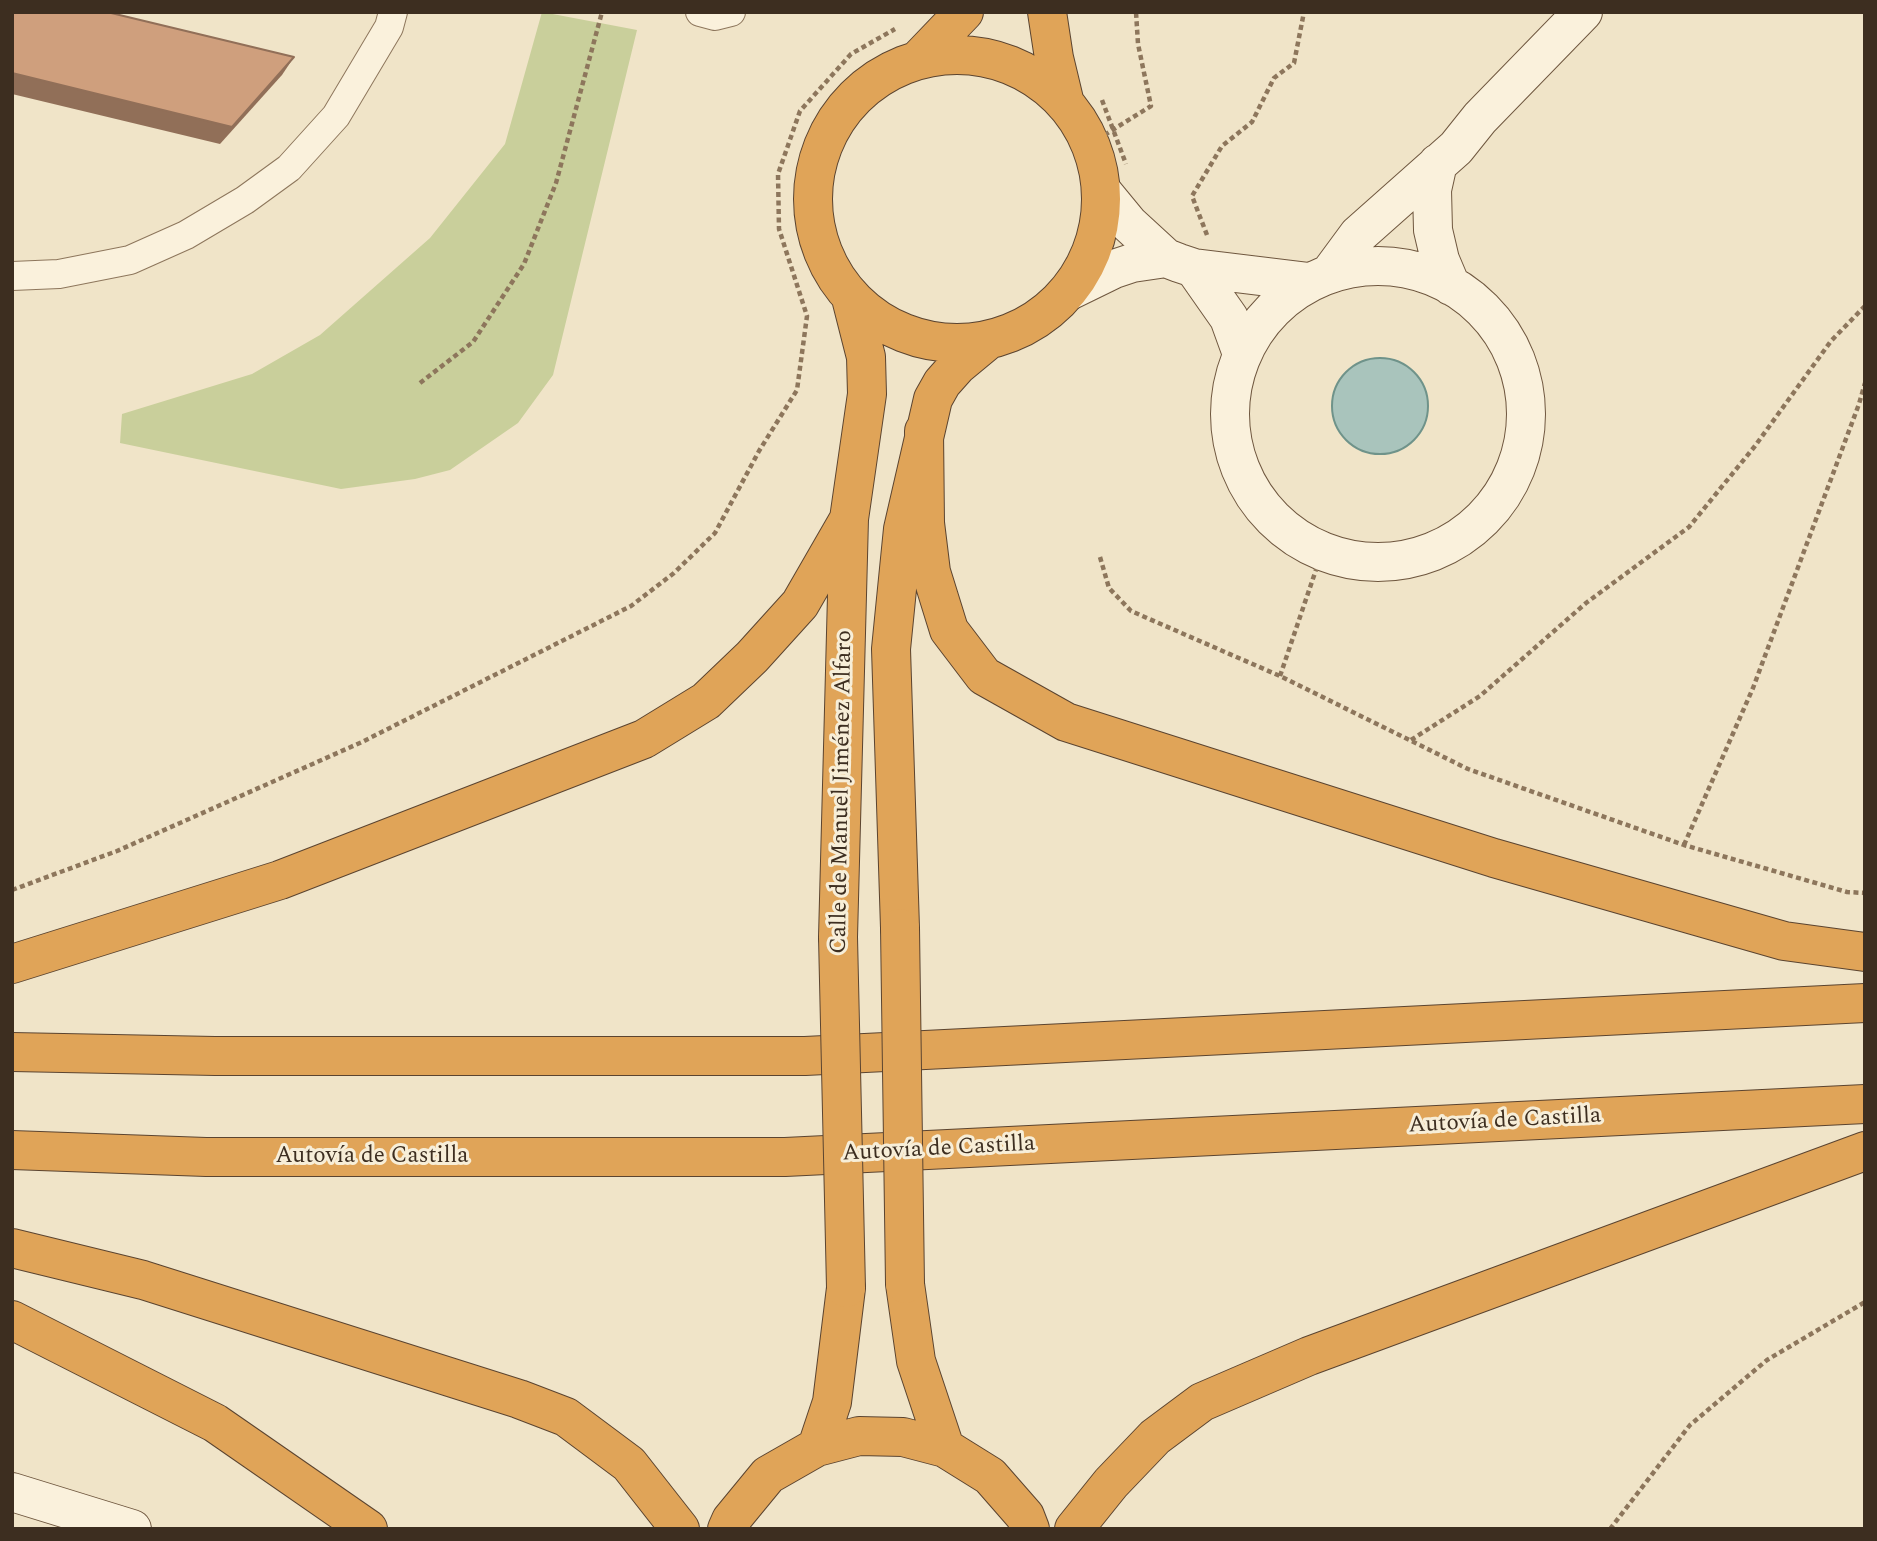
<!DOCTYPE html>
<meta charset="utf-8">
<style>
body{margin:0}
#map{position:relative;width:1877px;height:1541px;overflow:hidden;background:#f0e4c8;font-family:Spectral,serif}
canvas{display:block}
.frame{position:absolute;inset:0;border:14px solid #3d2e20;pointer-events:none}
</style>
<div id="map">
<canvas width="1877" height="1541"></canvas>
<div class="frame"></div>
</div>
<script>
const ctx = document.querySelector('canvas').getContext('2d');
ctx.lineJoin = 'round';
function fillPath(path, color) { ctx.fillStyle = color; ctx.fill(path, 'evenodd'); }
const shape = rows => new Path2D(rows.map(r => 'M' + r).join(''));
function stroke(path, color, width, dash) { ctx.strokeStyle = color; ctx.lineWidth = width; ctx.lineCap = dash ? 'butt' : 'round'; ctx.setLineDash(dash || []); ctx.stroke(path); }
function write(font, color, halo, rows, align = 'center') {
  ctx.font = font + ' Spectral,serif'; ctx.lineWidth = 6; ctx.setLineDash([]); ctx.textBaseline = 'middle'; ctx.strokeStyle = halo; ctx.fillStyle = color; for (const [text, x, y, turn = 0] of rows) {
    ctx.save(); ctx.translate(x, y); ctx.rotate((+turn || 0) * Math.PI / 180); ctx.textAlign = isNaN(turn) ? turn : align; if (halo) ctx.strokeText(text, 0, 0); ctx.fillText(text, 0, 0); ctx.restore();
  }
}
const green = shape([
 [542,12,637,30,553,375,518,423,450,470,415,479,341,489,120,443,122,414,252,374,320,335,430,238,505,144]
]);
const water = shape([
 '1332 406a48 48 0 1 1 96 0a48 48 0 1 1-96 0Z'
]);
const path = shape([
 [1102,100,1126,164],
 [1090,144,1151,106,1138,44,1136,12],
 [1207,235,1192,196,1222,146,1252,122,1274,78,1294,63,1304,12],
 [420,383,473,342,524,264,556,183,602,12],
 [1100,557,1109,588,1131,611,1280,676,1468,769,1684,845,1847,892,1865,893],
 [1280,676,1322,552],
 [1411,740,1480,696,1586,603,1689,527,1755,446,1831,341,1865,306],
 [1684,845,1753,688,1859,404,1865,383],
 [12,890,117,851,362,742,631,606,674,573,715,533,759,451,797,390,807,316,779,229,778,174,800,111,851,54,895,29],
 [1610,1529,1690,1425,1767,1360,1865,1302]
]);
const street = shape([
 [700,12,715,16,731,12],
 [12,276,59,274,130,260,186,235,245,200,289,168,336,116,389,27,393,12]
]);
const secondary = shape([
 [1438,163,1432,190,1433,230,1440,260,1451,286],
 [1101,190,1129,224,1166,258,1179,263,1194,268,1309,282],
 '1230 414a148 148 0 1 1 296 0a148 148 0 1 1-296 0Z',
 [1194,268,1229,318,1242,354],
 [1330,273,1358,235,1456,148,1480,118,1583,12],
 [1069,291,1114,269,1132,263,1166,258],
 [12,1492,132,1529]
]);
const highway = shape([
 [1047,12,1054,58,1065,104],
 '813 199a144 144 0 1 1 288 0a144 144 0 1 1-288 0Z',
 [919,59,964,12],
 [924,431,925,523,931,572,949,630,984,676,1066,722,1494,858,1784,941,1865,952],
 [900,928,891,649,903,529,933,399,942,383,958,365,987,341],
 [838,937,849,519,867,394,866,357,851,298],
 [12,964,280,880,644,739,706,701,752,657,800,604,849,519],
 [12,1052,215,1056,805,1056,1865,1003],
 [12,1150,206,1157,785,1157,1865,1104],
 [12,1248,143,1280,519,1399,566,1417,629,1464,680,1529],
 [905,1284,916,1361,945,1448],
 [12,1320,215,1423,368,1529],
 [817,1447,832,1402,846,1288],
 [727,1529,731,1520,768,1475,817,1447,859,1436,903,1437,945,1448,990,1476,1025,1516,1030,1529],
 [1074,1529,1111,1483,1155,1437,1202,1402,1309,1356,1865,1151]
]);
const highwayBridge = shape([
 [900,928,905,1284],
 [838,937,846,1288]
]);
const shadedWall = shape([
 [294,57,282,75,220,144,12,94,12,73]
]);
const building = shape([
 [12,12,107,12,294,57,232,127,12,73,12,12]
]);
const streetNames = [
 ["Calle de Manuel Jiménez Alfaro",843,792,-89],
 ["Autovía de Castilla",1505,1122,-3],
 ["Autovía de Castilla",939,1150,-3],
 ["Autovía de Castilla",372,1157]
];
fillPath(green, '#c9cf9b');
fillPath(water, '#a9c4bc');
stroke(water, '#6f938a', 2);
stroke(street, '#8d765c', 30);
stroke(secondary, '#6f573f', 40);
stroke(highway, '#5b4430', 40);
stroke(path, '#8d765c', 4.5, [5, 3.5]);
stroke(street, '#faf1dc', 28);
stroke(secondary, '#faf1dc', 38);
stroke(highway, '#e0a458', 38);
stroke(highwayBridge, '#5b4430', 40, []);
stroke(highwayBridge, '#e0a458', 38);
fillPath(shadedWall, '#916f58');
fillPath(building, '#cf9f7d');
stroke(building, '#916f58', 2);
write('23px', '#3d2e20', '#f7eed8', streetNames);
</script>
